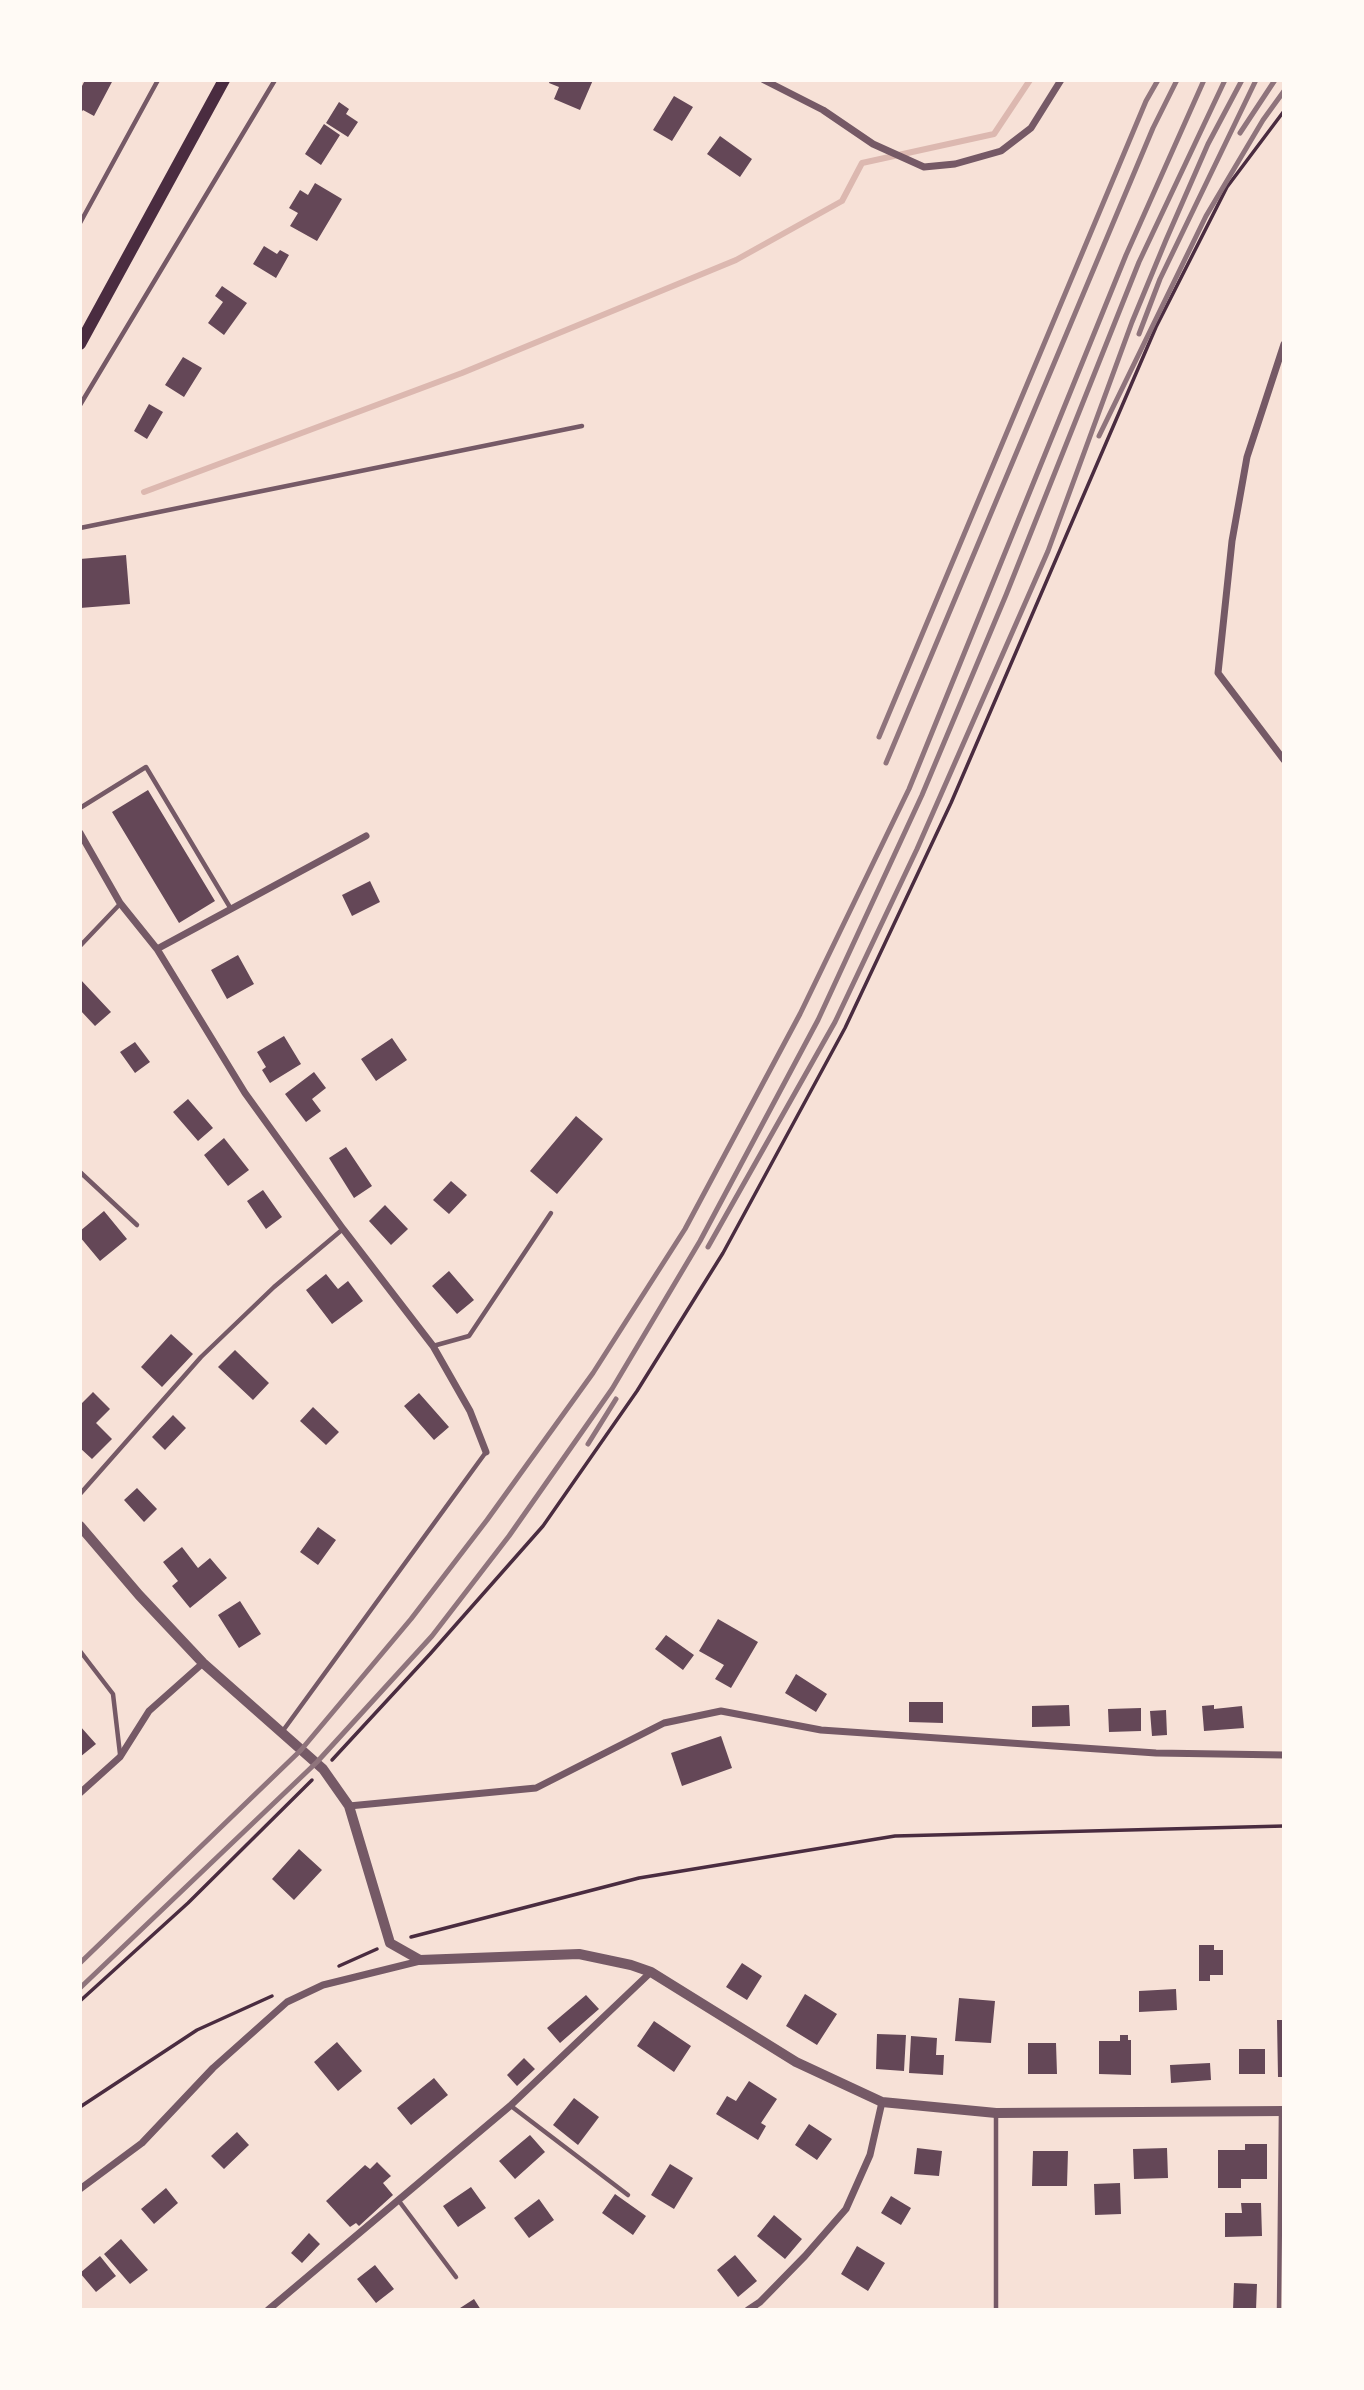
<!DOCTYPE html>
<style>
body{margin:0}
#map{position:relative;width:1364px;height:2390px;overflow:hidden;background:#f7e1d7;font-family:Inter,sans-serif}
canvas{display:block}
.frame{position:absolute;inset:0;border:82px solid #fffaf5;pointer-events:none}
</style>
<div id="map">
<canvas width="1364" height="2390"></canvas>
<div class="frame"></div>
</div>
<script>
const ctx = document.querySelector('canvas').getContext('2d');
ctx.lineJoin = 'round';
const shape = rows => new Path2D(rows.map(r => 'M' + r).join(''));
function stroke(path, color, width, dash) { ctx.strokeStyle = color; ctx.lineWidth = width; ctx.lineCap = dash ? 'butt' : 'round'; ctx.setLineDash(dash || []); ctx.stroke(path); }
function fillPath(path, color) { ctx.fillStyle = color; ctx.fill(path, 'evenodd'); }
const stream = shape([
 [144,492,462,373,736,260,842,201,862,163,994,134,1030,80]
]);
const building = shape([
 [85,80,113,80,94,116,83,110,80,114,80,90],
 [550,80,593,80,580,110,554,99,559,87,549,83],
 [674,96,693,107,672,141,653,130],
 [339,102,349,109,346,114,358,122,348,137,326,123],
 [324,124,340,135,321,165,305,154],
 [720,136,752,159,740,177,707,154],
 [315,183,342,199,317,241,290,226,298,213,289,208,300,190,308,195],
 [264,246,277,254,280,250,289,255,276,278,253,264],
 [222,286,247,303,224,335,208,323,223,302,215,296],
 [183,357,202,368,184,397,165,385],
 [149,404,163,412,147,439,134,431],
 [126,555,130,604,80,608,80,559],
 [148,790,215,901,179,923,112,812],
 [370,881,380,902,352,916,342,895],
 [238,955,254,984,227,999,211,970],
 [80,979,111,1012,95,1026,80,1010],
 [284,1036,301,1064,270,1083,262,1070,266,1067,257,1052],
 [392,1038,407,1060,376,1081,361,1059],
 [135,1042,150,1062,135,1073,120,1052],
 [314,1072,326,1088,312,1099,321,1111,306,1122,285,1094],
 [188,1099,213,1128,198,1141,173,1112],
 [576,1116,603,1139,557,1194,530,1171],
 [224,1138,249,1170,228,1186,204,1155],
 [346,1147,372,1186,354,1198,329,1158],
 [451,1181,467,1195,449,1214,433,1200],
 [263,1190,282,1217,266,1229,247,1201],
 [385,1205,408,1229,391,1245,369,1221],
 [104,1211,127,1239,100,1261,80,1237,80,1231],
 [449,1271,474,1300,457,1314,432,1286],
 [326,1274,338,1289,348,1281,363,1301,332,1324,306,1290],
 [171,1334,193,1354,162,1387,141,1367],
 [235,1350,269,1383,253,1400,218,1367],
 [93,1392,110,1409,96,1423,112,1439,92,1459,80,1448,80,1405],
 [419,1393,449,1427,434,1440,404,1406],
 [313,1407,339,1432,326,1445,300,1421],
 [173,1415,186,1428,165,1450,152,1437],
 [137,1488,157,1509,144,1522,124,1500],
 [318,1527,336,1540,318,1565,300,1552],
 [182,1547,198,1568,210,1558,227,1578,190,1608,172,1586,178,1581,163,1562],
 [240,1601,261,1634,239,1648,218,1615],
 [718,1619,758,1642,731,1688,715,1679,724,1665,699,1651],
 [666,1635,694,1655,683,1670,655,1649],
 [796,1674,827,1694,816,1712,785,1693],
 [909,1702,943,1702,943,1723,909,1722],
 [1069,1705,1070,1726,1032,1727,1032,1706],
 [1214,1705,1214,1709,1242,1706,1244,1728,1204,1731,1202,1706],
 [1141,1708,1141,1731,1109,1732,1108,1709],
 [1166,1710,1167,1735,1152,1736,1150,1711],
 [80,1726,96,1744,80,1757],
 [721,1736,732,1768,682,1786,671,1753],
 [299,1849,322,1870,294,1900,272,1879],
 [1199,1945,1214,1945,1214,1950,1223,1950,1223,1975,1210,1975,1210,1981,1199,1981],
 [742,1963,762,1976,747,2000,726,1987],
 [1176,1989,1177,2010,1139,2012,1139,1991],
 [805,1994,837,2014,817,2045,786,2026],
 [586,1995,599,2009,560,2043,547,2028],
 [959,1998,995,2001,991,2043,955,2041],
 [1277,2020,1284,2020,1284,2077,1278,2077],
 [654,2021,691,2046,674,2072,637,2046],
 [877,2034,906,2035,904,2071,876,2069],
 [1120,2035,1128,2035,1128,2040,1131,2040,1131,2075,1099,2074,1099,2041,1120,2041],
 [911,2036,937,2038,936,2055,944,2055,943,2075,909,2073],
 [337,2042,362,2071,338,2091,314,2062],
 [1028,2043,1056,2043,1057,2074,1028,2074],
 [1239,2049,1265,2049,1265,2074,1239,2074],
 [524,2058,535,2069,517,2086,507,2075],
 [1210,2063,1211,2080,1171,2083,1170,2065],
 [434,2078,448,2095,411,2125,397,2108],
 [749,2081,777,2099,761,2123,766,2126,758,2140,716,2114,727,2096,736,2101],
 [574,2098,599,2117,578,2145,553,2125],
 [809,2124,832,2139,817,2160,795,2145],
 [237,2132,249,2145,224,2169,211,2156],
 [530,2135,545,2152,515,2179,499,2161],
 [1245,2144,1267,2144,1267,2179,1241,2179,1241,2188,1218,2188,1218,2150,1245,2150],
 [917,2148,942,2151,939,2176,914,2174],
 [1167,2148,1168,2178,1134,2179,1133,2149],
 [1033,2151,1068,2151,1067,2186,1032,2186],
 [377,2162,391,2176,383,2183,393,2195,359,2226,356,2223,350,2227,326,2201,365,2165,370,2169],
 [670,2164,693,2178,674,2209,651,2195],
 [1120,2183,1121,2214,1095,2215,1094,2184],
 [471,2187,486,2208,458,2227,443,2206],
 [166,2188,178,2203,154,2224,141,2209],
 [615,2194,646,2216,633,2235,602,2213],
 [891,2196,911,2208,901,2225,881,2213],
 [539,2199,554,2220,529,2238,514,2218],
 [1241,2203,1261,2203,1262,2236,1225,2237,1225,2213,1242,2213],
 [774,2215,802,2239,785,2259,757,2236],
 [309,2233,320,2244,302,2263,291,2253],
 [121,2239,148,2270,130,2284,104,2254],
 [857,2246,885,2263,868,2291,841,2274],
 [735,2255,757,2281,738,2297,717,2270],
 [100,2256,116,2276,96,2292,80,2273],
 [375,2265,394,2289,376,2303,357,2279],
 [1234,2283,1257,2284,1256,2310,1233,2310],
 [474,2299,481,2310,457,2310]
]);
const path = shape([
 [332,1760,430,1654,543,1526,637,1391,723,1253,845,1028,951,803,1156,327,1227,187,1284,111],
 [411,1937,639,1878,895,1836,1284,1826],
 [339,1966,377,1949],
 [80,2001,188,1903,312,1780],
 [80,2107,197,2030,272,1996]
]);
const service = shape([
 [80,223,158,80],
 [80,405,275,80],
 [80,528,582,426],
 [80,808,146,767,231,909],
 [80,946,120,904],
 [80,1172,137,1225],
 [433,1346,469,1336,551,1213],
 [80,1494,201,1357,274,1287,343,1229],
 [80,1651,113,1694,120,1754],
 [282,1732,486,1452],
 [511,2106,628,2195],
 [399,2201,456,2277],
 [996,2310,996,2114],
 [1279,2310,1281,2111]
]);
const minor = shape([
 [764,80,823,110,873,144,924,167,955,164,1001,151,1031,128,1061,80],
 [1284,344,1247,457,1232,541,1218,673,1284,760],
 [80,833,120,903,157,949,245,1093,343,1229,433,1346,470,1411,486,1452],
 [157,949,366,836],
 [80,1793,120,1757,149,1711,203,1663],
 [349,1806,536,1788,664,1723,721,1711,821,1730,1156,1753,1284,1755],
 [80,2189,142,2143,213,2068,287,2002,323,1985,420,1961],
 [268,2310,510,2106,651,1972],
 [748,2310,760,2302,805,2256,846,2209,870,2155,882,2102]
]);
const tertiary = shape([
 [80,1526,139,1595,203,1663,323,1769,349,1806,390,1943,420,1960,579,1954,631,1965,651,1972,796,2062,882,2102,996,2113,1284,2111]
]);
const secondary = shape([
 [80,344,224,80]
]);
const rail = shape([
 [1240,133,1275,80],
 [1139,334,1160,279,1256,80],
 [1099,436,1206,216,1263,120,1284,91],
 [879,737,1146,101,1158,80],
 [886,763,1153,128,1177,80],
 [708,1247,835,1022,917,849,1048,551,1132,322,1166,240,1208,144,1242,80],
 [588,1444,616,1399],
 [80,1963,301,1750,411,1619,487,1520,593,1373,685,1229,800,1014,909,789,1126,255,1204,80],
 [80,1988,317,1762,432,1636,509,1536,612,1389,700,1241,818,1020,922,795,1006,595,1139,262,1225,80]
]);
stroke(stream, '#dcb8b0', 6);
fillPath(building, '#644757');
stroke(path, '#4a2c40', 3.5);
stroke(service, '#755966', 4.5);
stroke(minor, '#755966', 7);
stroke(tertiary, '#755966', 10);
stroke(secondary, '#4a2c40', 12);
stroke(rail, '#8f747c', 5);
</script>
